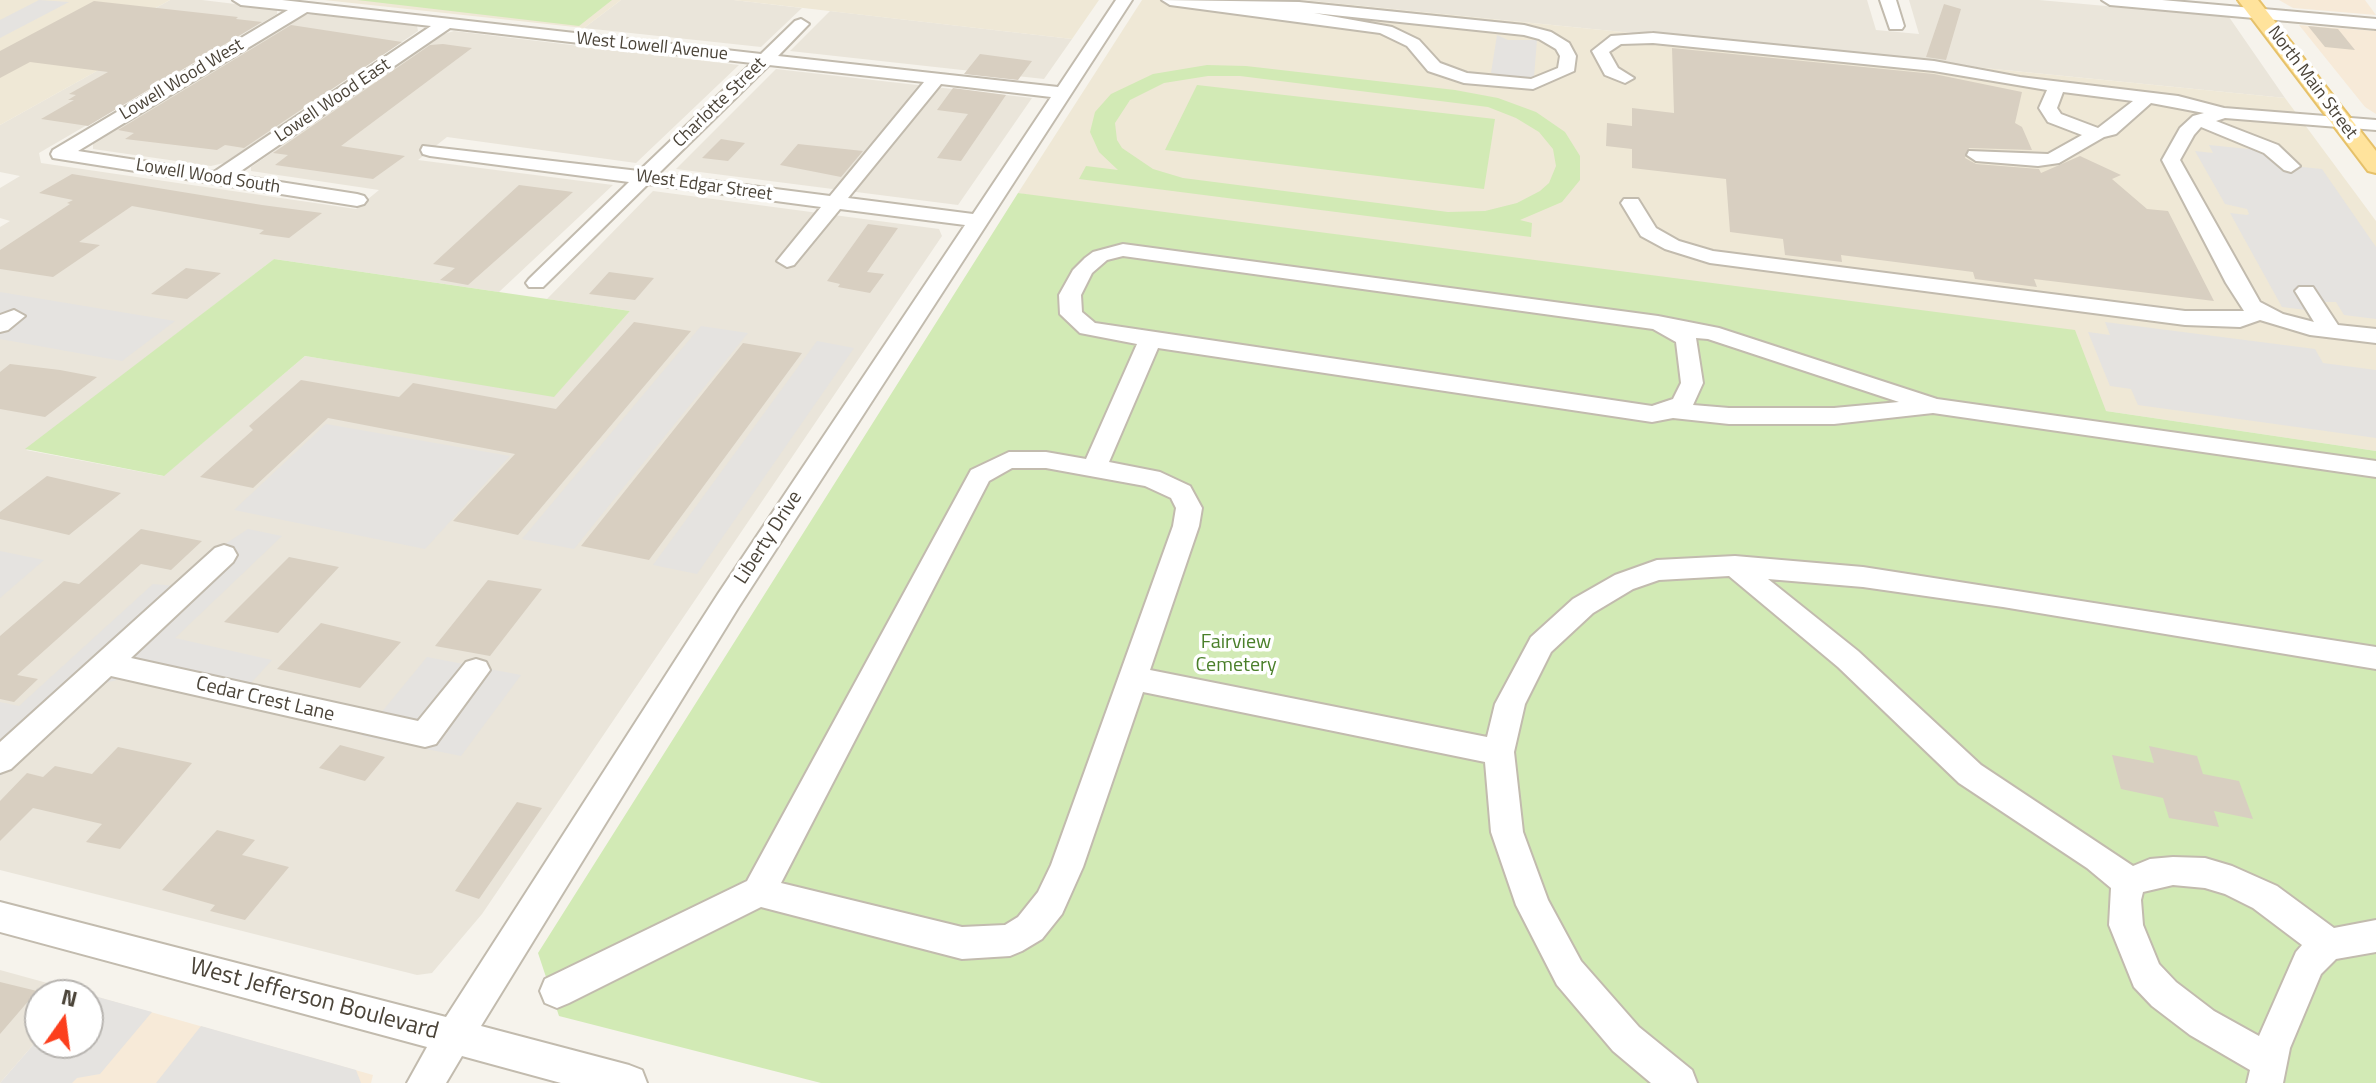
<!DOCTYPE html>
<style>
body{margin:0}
#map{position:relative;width:2376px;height:1083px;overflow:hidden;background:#f6f3ec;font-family:"Titillium Web",sans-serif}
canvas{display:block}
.north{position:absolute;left:24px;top:979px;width:80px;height:80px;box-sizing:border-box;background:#fff;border:2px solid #b7b4b0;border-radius:50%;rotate:14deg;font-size:22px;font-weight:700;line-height:32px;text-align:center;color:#4b4439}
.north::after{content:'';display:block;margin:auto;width:28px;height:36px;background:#fc3f1d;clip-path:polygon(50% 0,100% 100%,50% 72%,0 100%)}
</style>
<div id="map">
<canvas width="2376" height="1083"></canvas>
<div class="north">N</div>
</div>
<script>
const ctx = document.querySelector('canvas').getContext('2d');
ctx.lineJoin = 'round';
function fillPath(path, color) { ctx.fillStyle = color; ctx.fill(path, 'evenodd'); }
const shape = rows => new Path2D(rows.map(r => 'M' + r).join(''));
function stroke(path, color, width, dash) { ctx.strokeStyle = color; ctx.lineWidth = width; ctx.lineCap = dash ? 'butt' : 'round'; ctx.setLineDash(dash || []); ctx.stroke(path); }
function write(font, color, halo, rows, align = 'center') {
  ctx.font = font + ' "Titillium Web",sans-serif'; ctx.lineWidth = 7; ctx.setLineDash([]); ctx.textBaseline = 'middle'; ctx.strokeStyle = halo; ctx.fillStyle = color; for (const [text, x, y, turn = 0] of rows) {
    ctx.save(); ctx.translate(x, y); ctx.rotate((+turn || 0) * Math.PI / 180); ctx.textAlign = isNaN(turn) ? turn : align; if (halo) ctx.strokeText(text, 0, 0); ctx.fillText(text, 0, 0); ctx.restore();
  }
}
const residential = shape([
 [170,0,202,0,277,9,277,14,39,153,41,163,356,209,379,190,251,171,251,167,444,34,454,31,739,65,636,163,447,137,418,160,613,185,499,292,274,259,26,450,163,476,305,356,554,396,630,311,547,299,653,191,939,229,942,236,482,914,432,973,417,975,0,870,0,227,10,221,0,218,0,188,20,176,0,172,0,125,120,58,76,52],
 [621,0,734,0,802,8,761,47,584,28],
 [1301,0,1867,0,1876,30,1919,34,1909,0,2039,0,2229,17,2285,98],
 [830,11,1072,39,1044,79,790,51],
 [312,14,417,26,418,31,224,163,211,166,93,149,93,143,301,16],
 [776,69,1032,98,958,205,676,169],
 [0,970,80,992,77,995,40,995,40,1037,0,1083]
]);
const commercial = shape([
 [2279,0,2365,0,2376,15,2293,8],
 [2299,25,2376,31,2376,114,2365,107],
 [80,992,373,1075,371,1083,0,1083,40,1037,40,1043,88,1043,88,995,77,995]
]);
const education = shape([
 [0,0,170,0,78,51,122,57,0,125],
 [324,0,621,0,584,28],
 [734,0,1099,0,1072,39],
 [1142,0,1301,0,2285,98,2376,221,2376,451,2106,411,1018,193]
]);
const green = shape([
 [357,0,612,0,579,26],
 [1207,65,1246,66,1455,90,1498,98,1536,112,1565,132,1580,156,1580,180,1562,202,1520,220,1532,223,1531,237,1079,179,1086,166,1118,170,1099,152,1090,132,1095,112,1111,94,1153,74],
 [1208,76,1240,76,1488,107,1516,118,1539,132,1553,149,1556,166,1549,183,1540,191,1517,203,1485,211,1448,212,1183,178,1153,169,1122,148,1117,140,1115,123,1130,100,1164,83],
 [1197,85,1495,119,1484,189,1165,150],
 [1018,193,2075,330,2106,411,2376,451,2376,1083,821,1083,559,1016,538,953],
 [274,259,499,292,630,311,554,397,305,356,164,476,25,449]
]);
const parking = shape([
 [39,0,69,2,0,38,0,20],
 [1497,35,1508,40,1537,40,1534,77,1519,79,1491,73],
 [2209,145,2288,153,2302,167,2322,169,2376,247,2376,319,2344,315,2336,302,2324,302,2330,313,2282,307,2230,213,2247,215,2249,214,2247,209,2225,204,2195,151,2213,153],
 [0,292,175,321,122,361,0,339],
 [2105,322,2315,349,2323,363,2376,370,2376,438,2138,405,2131,389,2110,386,2088,332,2110,335],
 [701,326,748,333,574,549,522,539],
 [817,341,854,348,697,574,653,565],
 [326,424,510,456,425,549,234,510],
 [248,529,282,536,175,638,272,660,231,705,120,679,95,686,0,776,0,702,19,706,153,584,177,586,216,550],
 [0,551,44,560,0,598],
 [427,657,521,675,461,756,362,736],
 [80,992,152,1012,100,1074,77,1078,72,1083,0,1083,40,1037,40,1043,88,1043,88,995,77,995],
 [201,1026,356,1070,361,1083,156,1083]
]);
const building = shape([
 [94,1,238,17,236,19,262,22,88,126,41,119,74,100,68,100,76,95,69,94,108,72,30,62,0,78,0,51],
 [1944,4,1961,9,1946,60,1926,57],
 [291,25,402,42,244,148,225,145,217,150,125,139,134,133,118,130],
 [2308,26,2338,29,2355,50,2325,47],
 [443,44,472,48,341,146,405,156,373,179,275,165,288,155,273,153,430,45],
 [1672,48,1934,74,2022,92,2015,123,2022,127,2032,150,1969,148,1965,158,1976,164,2039,169,2041,173,2080,156,2121,175,2112,179,2147,209,2168,211,2214,301,2034,279,2037,287,1975,279,1973,272,1841,255,1842,262,1785,255,1783,239,1730,232,1726,179,1632,168,1632,149,1606,146,1607,123,1632,126,1632,108,1674,113],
 [980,54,1032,61,1018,80,964,74],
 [953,88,1006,95,961,161,937,158,968,114,937,110],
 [721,139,745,143,728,161,702,158],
 [798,144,863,151,841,177,780,165],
 [72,174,262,205,322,213,289,238,259,234,264,230,132,206,79,242,100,245,53,277,0,269,0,250,70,204,67,203,73,200,39,193],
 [519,185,573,192,468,285,440,280,455,268,433,264],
 [868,224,898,228,867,272,884,274,870,293,838,287,840,284,827,281],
 [186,268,221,273,187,299,151,294],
 [609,272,654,278,635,300,589,294],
 [634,322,691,331,518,535,453,521,515,454,328,418,253,488,200,477,253,430,249,426,301,380,399,397,413,383,556,409],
 [743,343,802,353,649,560,581,546],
 [10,364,60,370,97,377,45,417,0,409,0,372],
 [47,476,121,493,69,535,0,519,0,512],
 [141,529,202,541,171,570,141,564,17,675,38,679,14,702,0,699,0,636,64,581,79,584],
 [289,557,339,567,278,633,224,622],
 [488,580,542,589,490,656,435,646],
 [321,623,401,642,360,688,277,669],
 [340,745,385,757,365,781,319,768],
 [2149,746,2197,756,2203,774,2239,781,2253,819,2214,811,2219,827,2169,818,2163,798,2121,789,2112,755,2154,763],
 [118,747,192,763,120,849,86,842,102,824,33,808,0,841,0,801,27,773,43,777,55,766,92,774],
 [517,802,542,808,479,899,455,891],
 [217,830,255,840,242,855,289,867,245,920,210,911,215,905,162,890],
 [0,982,37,991,0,1034]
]);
const minor = shape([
 [233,0,282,0,761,54,795,21,801,19,809,24,778,56,1058,87,1116,0,1132,0,738,608,481,1026,629,1065,642,1070,647,1083,561,1083,462,1056,446,1083,407,1083,427,1047,0,932,0,902,446,1017,718,594,965,225,840,209,794,265,787,267,777,261,821,207,648,184,543,287,529,287,526,283,529,279,629,182,430,156,423,154,421,150,423,146,639,171,752,63,450,28,235,175,357,194,364,196,367,200,364,204,357,206,53,158,51,154,53,150,288,10,241,5,233,0],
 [307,12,431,26,214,172,78,151,307,12],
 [769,65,924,82,830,196,658,174,769,65],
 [941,84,1051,97,973,214,848,198,941,84],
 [1162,0,1299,2,1524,25,1551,32,1569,43,1576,56,1574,71,1533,89,1464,83,1428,71,1407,46,1380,33,1170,5,1162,0],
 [1314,13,1524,35,1539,39,1556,49,1560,56,1558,68,1531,79,1467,73,1440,63,1419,40,1392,27,1314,13],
 [1880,0,1896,0,1904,26,1902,29,1890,29,1880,0],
 [2102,0,2162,0,2376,19,2376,29,2110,5,2102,0],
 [1653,33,1934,61,2020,77,2178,96,2224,108,2376,120,2376,130,2225,118,2216,121,2278,145,2300,166,2291,172,2284,170,2264,153,2201,127,2194,135,2180,160,2260,302,2283,314,2314,322,2295,291,2299,287,2313,287,2338,325,2376,329,2376,343,2310,335,2260,320,2240,327,2185,325,1710,263,1665,249,1641,236,1621,203,1624,199,1638,199,1656,228,1679,241,1713,251,2185,311,2244,311,2226,283,2162,160,2180,128,2193,116,2204,113,2151,103,2116,134,2104,137,2059,163,2038,166,1976,161,1967,155,1969,151,2048,154,2082,135,2048,122,2039,108,2047,90,1934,71,1653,43,1621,44,1609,52,1618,68,1634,78,1625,83,1605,75,1592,51,1611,36,1653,33],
 [2063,92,2133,101,2098,128,2061,114,2057,108,2063,92],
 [1123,244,1658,316,1719,328,1937,399,2376,461,2376,477,1933,413,1834,424,1729,424,1673,418,1652,422,1158,348,1109,462,1160,472,1190,486,1202,508,1199,526,1150,670,1487,737,1495,704,1531,637,1573,599,1615,575,1657,560,1735,556,1863,567,2376,647,2376,669,2003,607,1863,587,1768,579,1858,651,1981,765,2133,866,2150,859,2173,857,2205,858,2232,866,2277,886,2334,928,2376,920,2376,952,2336,959,2321,974,2290,1048,2283,1083,2247,1083,2250,1070,2190,1035,2152,1006,2134,987,2109,925,2111,888,2087,868,1959,783,1838,667,1729,576,1659,580,1633,589,1593,613,1551,652,1525,704,1514,752,1523,832,1548,900,1581,961,1639,1027,1692,1070,1697,1083,1651,1083,1613,1051,1557,985,1516,905,1491,832,1485,762,1143,692,1083,867,1062,914,1042,939,1022,951,1010,956,962,959,761,907,569,1003,557,1008,545,1003,540,991,545,979,747,881,971,470,1009,452,1046,452,1086,459,1137,344,1080,333,1060,314,1059,295,1073,270,1085,258,1093,252,1123,244],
 [1123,256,1653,329,1676,342,1681,383,1673,399,1652,406,1095,323,1082,312,1081,295,1092,273,1107,260,1123,256],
 [1696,338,1708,339,1899,402,1834,408,1729,408,1693,405,1703,383,1696,338],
 [1012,468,1046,468,1145,486,1171,498,1176,508,1173,526,1051,865,1038,892,1018,917,1005,925,962,927,781,883,989,481,1012,468],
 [2173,885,2205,888,2225,894,2253,908,2302,945,2296,952,2259,1036,2214,1011,2176,982,2159,964,2143,925,2141,900,2143,892,2173,885],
 [14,310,25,316,8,330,0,332,0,315,14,310],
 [224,545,233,548,237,555,233,562,131,658,418,721,466,662,476,659,486,662,490,670,436,744,425,747,111,676,11,769,0,773,0,742,215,548,224,545]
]);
const major = shape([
 [2238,0,2258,0,2376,151,2376,173,2368,171,2238,0]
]);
const farStreetnames = [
 ["West Lowell Avenue",652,47,6],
 ["Lowell Wood West",182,80,-31],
 ["North Main Street",2312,83,53],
 ["Lowell Wood East",333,101,-34],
 ["Charlotte Street",720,103,-44],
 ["Lowell Wood South",208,177,9],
 ["West Edgar Street",704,186,8]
];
const streetNames = [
 ["Liberty Drive",769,538,-57],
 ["Cedar Crest Lane",265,700,13]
];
const parkNames = [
 ["Fairview",1236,643],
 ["Cemetery",1236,666]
];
const nearStreetnames = [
 ["West Jefferson Boulevard",314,1000,15]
];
fillPath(residential, '#eae5da');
fillPath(commercial, '#f7ead8');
fillPath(education, '#efe8d6');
fillPath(green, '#d2eab5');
fillPath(parking, '#e5e3e0');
fillPath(building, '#d8cfc1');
stroke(minor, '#c2bbae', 4);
stroke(major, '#e6c16a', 4);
fillPath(minor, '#fff');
fillPath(major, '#ffe39c');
write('18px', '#4b4439', '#fff', farStreetnames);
write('20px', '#4b4439', '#fff', streetNames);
write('20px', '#4a7f2a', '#fff', parkNames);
write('24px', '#4b4439', '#fff', nearStreetnames);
</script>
